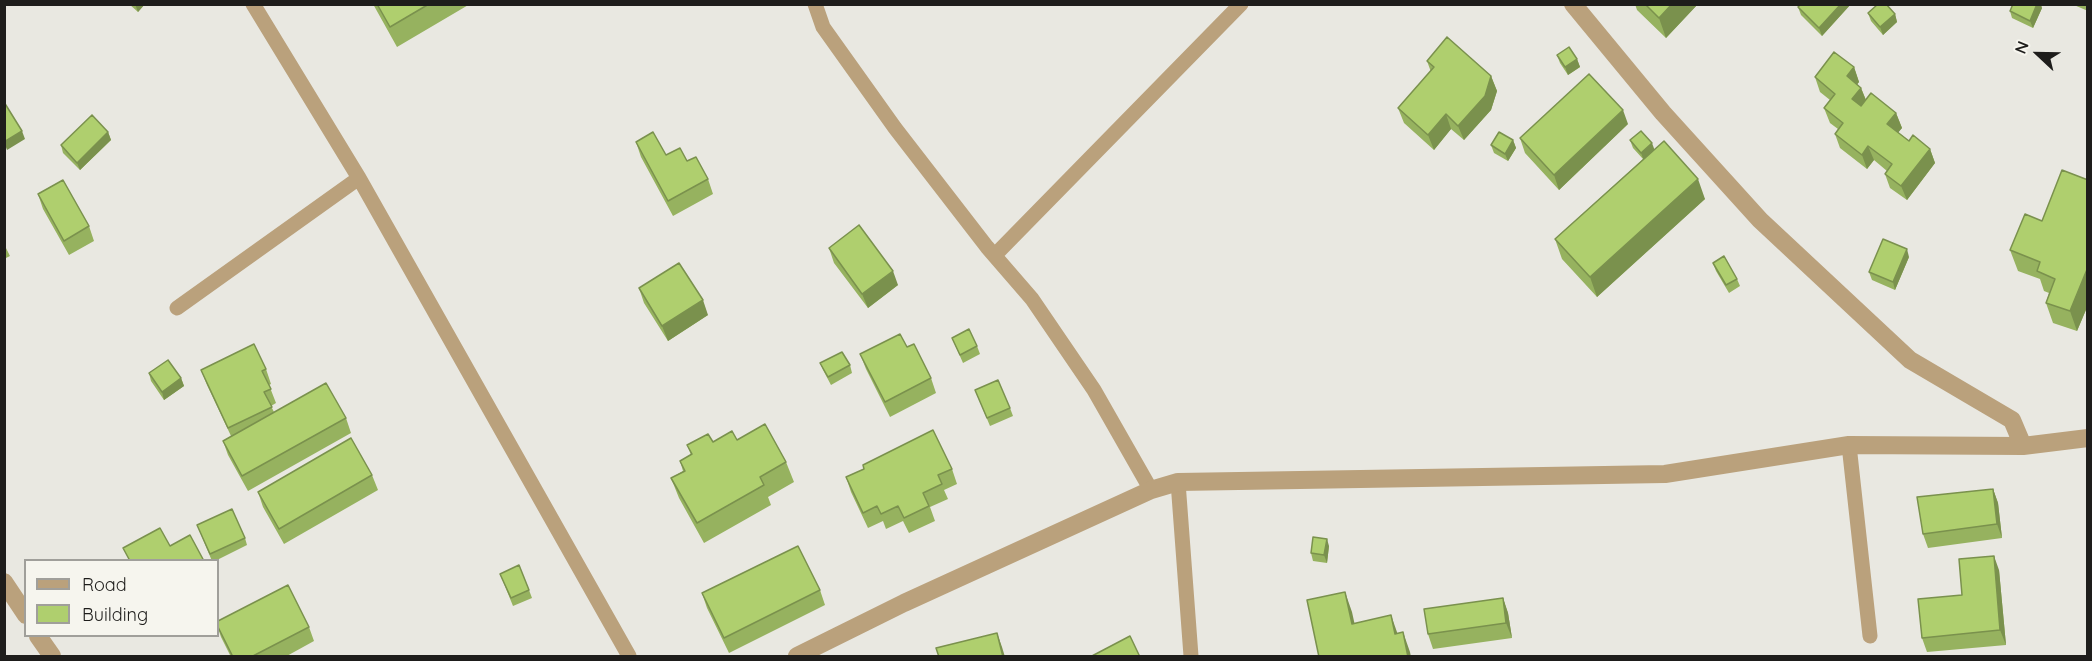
<!DOCTYPE html>
<style>
body{margin:0}
#map{position:relative;width:2092px;height:661px;overflow:hidden;background:#e9e8e1;font-family:Quicksand,sans-serif}
canvas{display:block}
.frame{position:absolute;inset:0;border:6px solid #1e1d1b;pointer-events:none}
.legend{position:absolute;left:24px;top:559px;width:195px;height:78px;box-sizing:border-box;background:#f6f5ee;border:2px solid #a09f9a;margin:0;padding:8px 10px;list-style:none;font-size:18px;color:#1e1d1b}
.legend li{display:flex;align-items:center;gap:12px;height:30px}
.legend b{width:30px;border:2px solid #a09f9a}
.north{position:absolute;left:2008px;top:24px;width:60px;height:60px;-webkit-text-stroke:4px #f6f5ee;paint-order:stroke;rotate:292deg;font-size:16px;font-weight:700;line-height:24px;text-align:center;color:#1e1d1b}
.north::after{content:'';display:block;margin:auto;width:21px;height:27px;background:#1e1d1b;clip-path:polygon(50% 0,100% 100%,50% 72%,0 100%)}
</style>
<div id="map">
<canvas width="2092" height="661"></canvas>
<div class="frame"></div>
<ul class="legend">
<li><b style="height:8px;background:#baa17c"></b>Road</li>
<li><b style="height:16px;background:#afcf6e"></b>Building</li>
</ul>
<div class="north">N</div>
</div>
<script>
const ctx = document.querySelector('canvas').getContext('2d');
ctx.lineJoin = 'round';
const shape = rows => new Path2D(rows.map(r => 'M' + r).join(''));
function stroke(path, color, width, dash) { ctx.strokeStyle = color; ctx.lineWidth = width; ctx.lineCap = dash ? 'butt' : 'round'; ctx.setLineDash(dash || []); ctx.stroke(path); }
function fillPath(path, color) { ctx.fillStyle = color; ctx.fill(path, 'evenodd'); }
const service = shape([
 [253,4,359,178,629,656],
 [815,4,823,27,895,128,987,247,1032,299,1094,390,1151,490],
 [995,255,1241,4],
 [177,308,359,178],
 [1849,445,1870,636],
 [1178,482,1191,656]
]);
const minor = shape([
 [1573,4,1663,113,1760,220,1910,360,2012,420,2023,446],
 [4,582,26,615],
 [38,636,52,656],
 [797,656,904,603,1151,490,1178,482,1665,474,1849,445,2023,446,2088,438]
]);
const wall = shape([
 [129,4,145,4,138,12],
 [373,4,470,4,397,47],
 [1635,4,1698,4,1666,38,1637,10],
 [1851,4,1822,36,1801,15,1798,7],
 [2074,4,2088,4,2088,11,2074,5],
 [2042,8,2033,28,2012,18,2010,11],
 [1868,13,1895,14,1897,22,1883,35,1871,21],
 [1557,55,1577,59,1580,67,1568,75,1560,63],
 [1427,61,1491,76,1497,91,1491,110,1464,140,1451,129,1434,150,1404,123,1398,108,1431,72],
 [1854,67,1859,82,1857,84,1861,88,1866,100,1896,113,1902,128,1898,132,1909,141,1930,149,1935,163,1907,200,1890,188,1885,174,1887,171,1874,160,1867,169,1840,148,1835,134,1838,129,1830,123,1824,108,1830,100,1820,92,1815,77],
 [1628,124,1559,190,1525,153,1520,138],
 [108,132,111,140,80,170,63,153,61,145],
 [1513,140,1516,148,1508,161,1494,153,1491,145],
 [1630,140,1654,149,1705,199,1597,297,1562,259,1555,239,1643,159,1633,148],
 [636,142,666,155,687,161,708,179,713,194,673,216,641,157],
 [2088,180,2088,305,2077,331,2053,323,2046,303,2049,293,2044,291,2040,279,2018,271,2010,250],
 [38,194,89,226,94,241,69,255,43,209],
 [4,244,10,256,4,259],
 [829,248,898,285,868,308,834,263],
 [1909,257,1895,290,1872,280,1869,272],
 [1713,263,1737,279,1740,286,1729,293,1716,271],
 [639,288,708,315,668,341,644,303],
 [952,338,977,346,980,354,963,363],
 [907,347,931,378,936,393,890,417,866,369,860,354],
 [820,363,850,365,852,373,831,385,823,370],
 [266,369,271,384,269,385,276,403,271,406,274,412,346,418,351,433,248,491,228,455,223,441,231,436,207,385,201,370],
 [149,373,181,378,184,386,164,400,151,381],
 [975,390,1010,408,1013,416,990,426],
 [737,440,786,462,794,482,768,497,771,505,704,543,679,498,671,478,683,471,680,461,691,455,687,445],
 [952,469,957,484,944,490,948,499,930,507,935,521,909,533,903,521,886,529,883,521,868,528,851,492,846,477],
 [372,475,378,490,284,544,263,507,258,492],
 [1993,489,1998,503,2002,538,1928,548,1923,534],
 [197,525,245,538,247,545,215,561,212,561],
 [1329,546,1327,563,1313,561,1311,553],
 [1999,570,2006,645,1927,652,1922,638,1962,595],
 [500,574,529,590,532,598,513,606],
 [820,590,825,605,729,653,707,608,702,593],
 [1503,598,1508,613,1512,638,1433,649,1428,634],
 [218,621,309,627,314,641,285,657,231,657,221,637,218,628]
]);
const shadedWall = shape([
 [135,4,145,4,138,12],
 [1672,4,1698,4,1666,38,1659,18],
 [1841,4,1851,4,1822,36,1819,28],
 [2037,4,2041,4,2042,8,2033,28,2030,21],
 [1895,14,1897,22,1883,35,1880,27],
 [1577,59,1580,67,1568,75,1565,67],
 [1854,67,1859,82,1852,91,1847,76],
 [1491,76,1497,91,1491,110,1464,140,1458,126],
 [1861,88,1867,103,1858,113,1852,99],
 [1623,110,1628,124,1559,190,1554,175],
 [1896,113,1902,128,1893,139,1887,124],
 [1446,114,1451,129,1434,150,1428,135],
 [22,131,25,139,7,150,4,142],
 [108,132,111,140,80,170,77,163],
 [1513,140,1516,148,1508,161,1505,154],
 [1652,143,1655,151,1644,161,1641,153],
 [1868,146,1874,160,1867,169,1862,155],
 [1930,149,1935,163,1907,200,1901,186],
 [1698,179,1705,199,1597,297,1590,277],
 [1907,249,1909,257,1895,290,1893,282],
 [2088,267,2088,305,2077,331,2070,311],
 [893,271,898,285,868,308,862,294],
 [703,300,708,315,668,341,662,326],
 [181,378,184,386,164,400,162,392],
 [1993,489,1998,503,2002,538,1997,524],
 [1327,539,1329,546,1327,563,1324,555],
 [1994,556,1999,570,2006,645,2000,630],
 [1345,592,1352,612,1359,644,1352,624],
 [1503,598,1508,613,1512,638,1506,623],
 [1391,615,1398,635,1395,634],
 [1403,632,1410,652,1411,657,1408,657],
 [997,633,1002,647,1005,657,1003,657]
]);
const building = shape([
 [377,4,429,4,390,27,377,4],
 [1645,4,1672,4,1659,18,1645,4],
 [1801,4,1841,4,1819,28,1798,7,1801,4],
 [1878,4,1886,4,1895,14,1880,27,1868,13,1878,4],
 [2013,4,2037,4,2030,21,2010,11,2013,4],
 [1447,37,1491,76,1485,96,1458,126,1446,114,1428,135,1398,108,1434,67,1427,61,1447,37],
 [1569,47,1577,59,1565,67,1557,55,1569,47],
 [1834,52,1854,67,1847,76,1861,88,1852,99,1861,106,1871,93,1896,113,1887,124,1909,141,1913,135,1930,149,1901,186,1885,174,1892,164,1868,146,1862,155,1835,134,1843,123,1824,108,1835,94,1815,77,1834,52],
 [1589,74,1623,110,1554,175,1520,138,1589,74],
 [4,102,22,131,4,142,4,102],
 [92,115,108,132,77,163,61,145,92,115],
 [1641,131,1652,143,1641,153,1630,140,1641,131],
 [653,132,666,155,680,148,687,161,696,157,708,179,668,201,636,142,653,132],
 [1499,132,1513,140,1505,154,1491,145,1499,132],
 [1664,141,1698,179,1590,277,1555,239,1664,141],
 [2062,170,2088,180,2088,267,2070,311,2046,303,2055,279,2037,271,2040,262,2010,250,2025,214,2042,221,2062,170],
 [63,180,89,226,64,241,38,194,63,180],
 [859,225,893,271,862,294,829,248,859,225],
 [1883,239,1907,249,1893,282,1869,272,1883,239],
 [1724,256,1737,279,1726,285,1713,263,1724,256],
 [679,263,703,300,662,326,639,288,679,263],
 [969,329,977,346,960,355,952,338,969,329],
 [900,334,907,347,914,344,931,378,885,402,860,354,900,334],
 [254,344,266,369,262,371,271,389,264,392,272,407,228,428,201,370,254,344],
 [842,352,850,365,828,377,820,363,842,352],
 [168,360,181,378,162,392,149,373,168,360],
 [998,380,1010,408,987,418,975,390,998,380],
 [326,383,346,418,242,476,223,441,326,383],
 [765,424,786,462,760,477,764,485,697,523,671,478,685,471,680,461,692,454,687,445,708,434,713,442,732,431,737,440,765,424],
 [933,430,952,469,938,475,942,484,923,493,929,506,904,518,898,506,881,514,877,506,863,513,846,477,864,469,863,465,933,430],
 [351,438,372,475,279,529,258,492,351,438],
 [1993,489,1997,524,1923,534,1917,497,1993,489],
 [232,509,245,538,210,554,197,525,232,509],
 [160,528,170,546,190,535,204,561,130,561,123,548,160,528],
 [1313,537,1327,539,1324,555,1311,553,1313,537],
 [798,546,820,590,724,638,702,593,798,546],
 [1994,556,2000,630,1922,638,1918,599,1962,595,1959,559,1994,556],
 [519,565,529,590,511,598,500,574,519,565],
 [288,585,309,627,251,657,233,657,218,627,218,621,288,585],
 [1345,592,1352,624,1391,615,1395,634,1403,632,1408,657,1319,657,1307,600,1345,592],
 [1503,598,1506,623,1428,634,1424,609,1503,598],
 [997,633,1003,657,939,657,936,648,997,633],
 [1130,636,1140,657,1090,657,1130,636]
]);
stroke(service, '#baa17c', 15);
stroke(minor, '#baa17c', 18);
fillPath(wall, '#96b25f');
fillPath(shadedWall, '#7a914d');
fillPath(building, '#afcf6e');
stroke(building, '#7a914d', 1.5);
</script>
